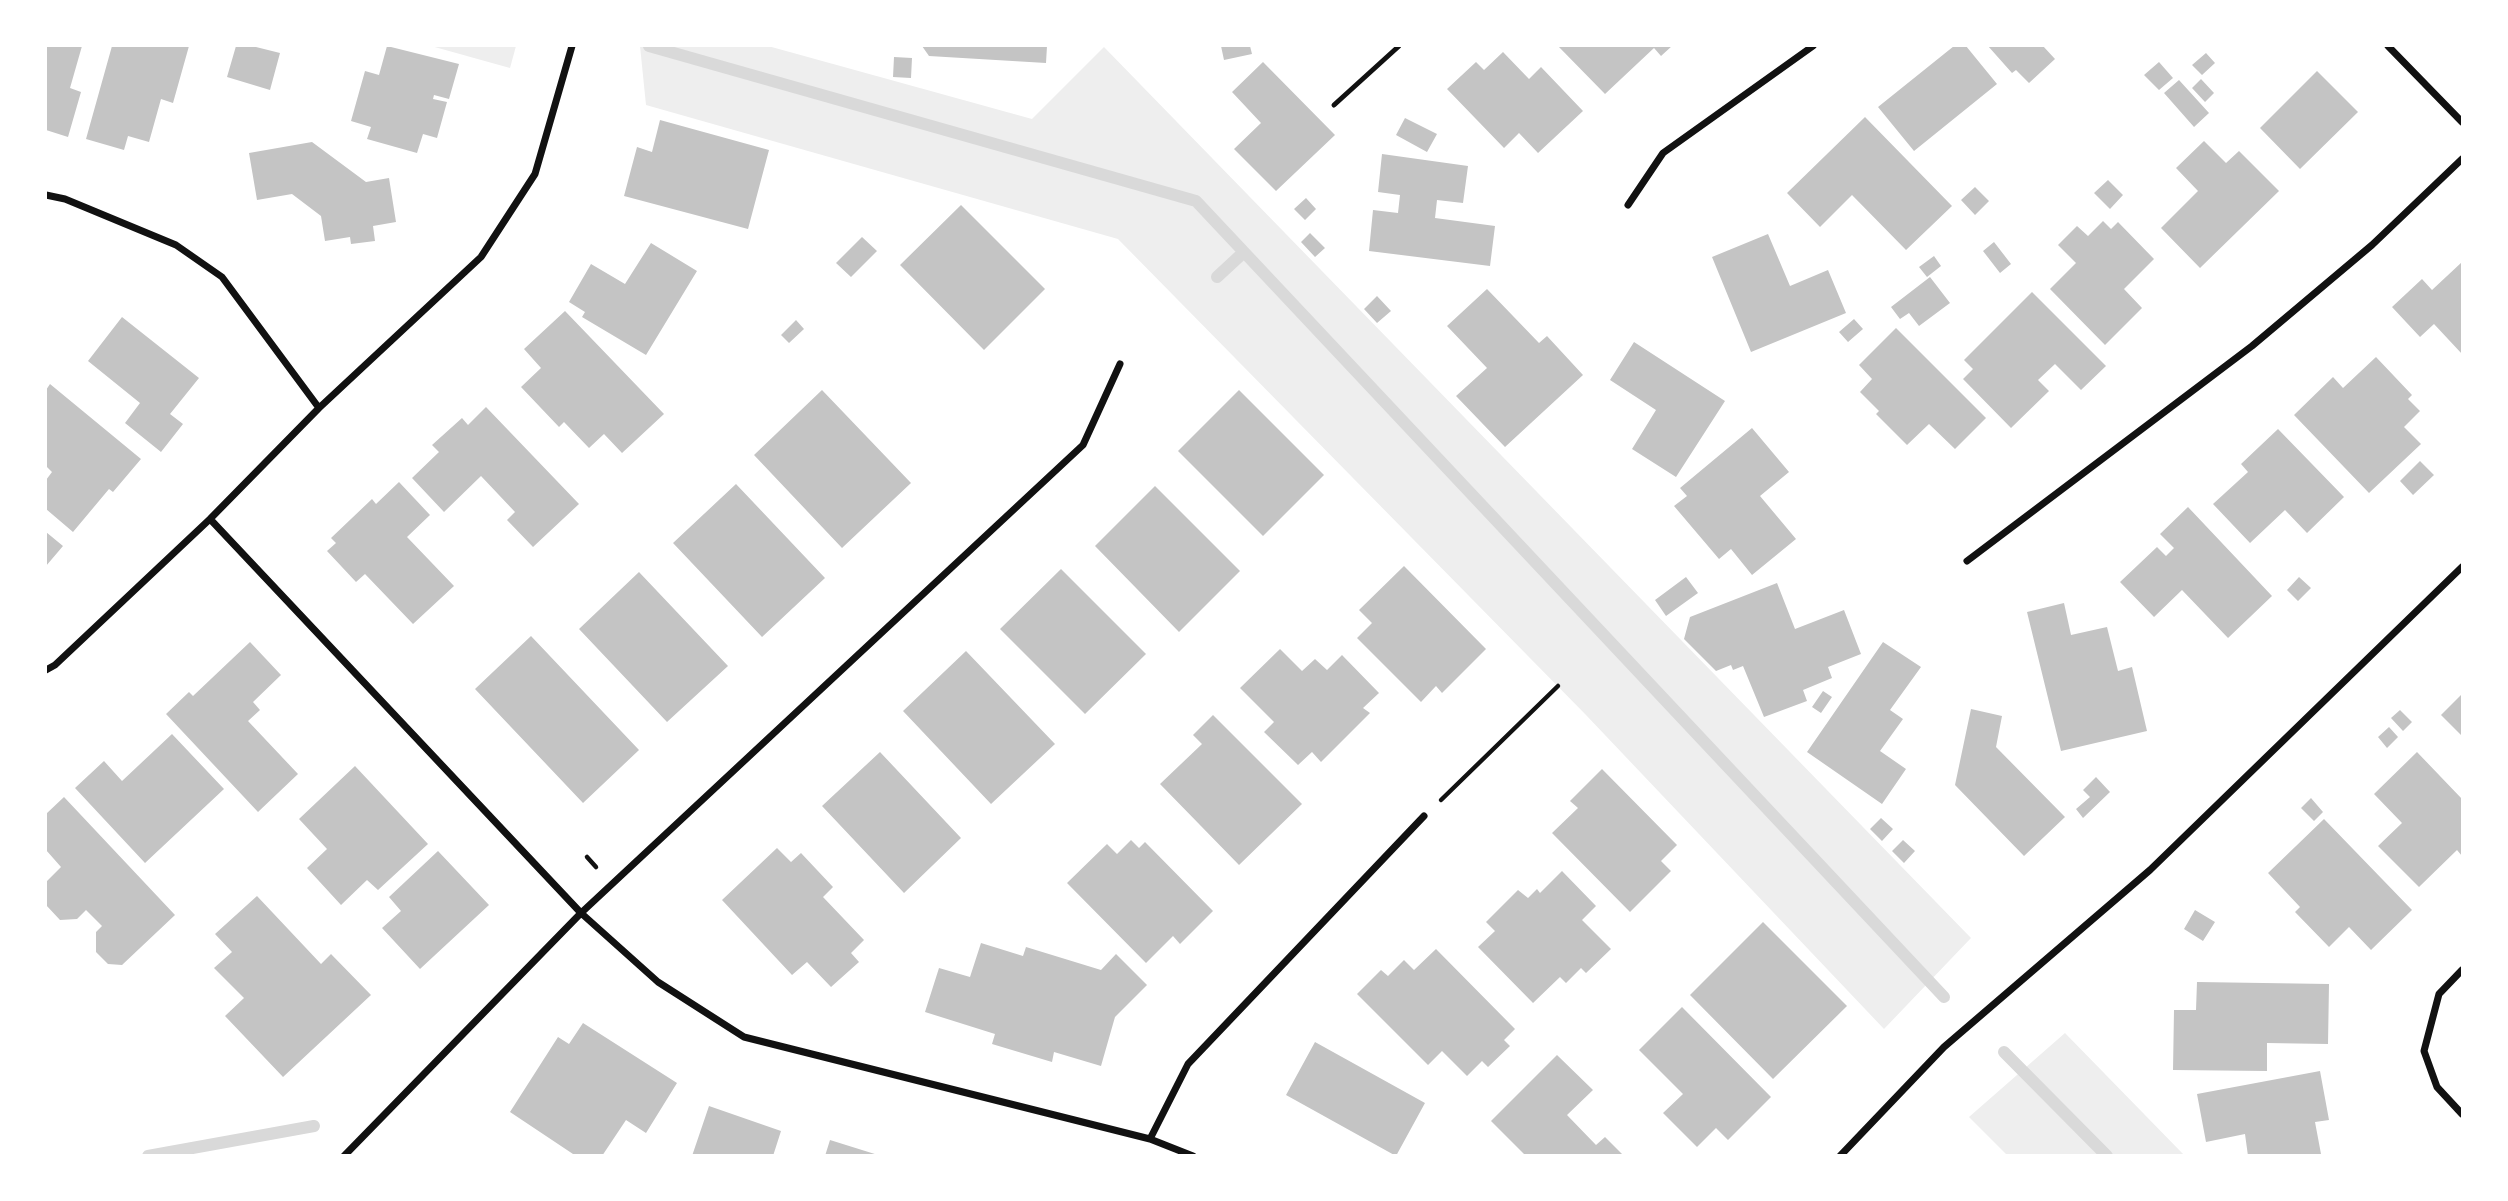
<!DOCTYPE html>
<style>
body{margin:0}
#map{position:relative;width:2508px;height:1201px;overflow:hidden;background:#fff;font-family:"Sofia Sans Condensed",sans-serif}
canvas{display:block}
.frame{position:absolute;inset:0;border:47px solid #fff;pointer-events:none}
</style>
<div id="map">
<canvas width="2508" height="1201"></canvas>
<div class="frame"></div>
</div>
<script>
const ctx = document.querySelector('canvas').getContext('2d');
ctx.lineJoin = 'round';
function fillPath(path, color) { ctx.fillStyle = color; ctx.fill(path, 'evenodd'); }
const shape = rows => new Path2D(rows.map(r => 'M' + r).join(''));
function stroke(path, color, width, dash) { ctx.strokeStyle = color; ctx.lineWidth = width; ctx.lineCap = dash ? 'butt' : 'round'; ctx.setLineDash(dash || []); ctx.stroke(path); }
const green = shape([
 [431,46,516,46,510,68],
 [640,46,768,46,1032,119,1104,47,1971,938,1884,1029,1586,715,1118,239,646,105],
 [2065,1033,2184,1155,2007,1155,1969,1117]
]);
const stream = shape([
 [649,46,1196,201,1944,997],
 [1217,277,1244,252],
 [2004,1052,2107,1156],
 [148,1156,314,1126]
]);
const building = shape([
 [46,46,82,46,70,88,81,92,68,137,46,130],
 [112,46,189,46,173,103,161,99,149,142,128,136,124,150,86,139],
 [236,46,252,46,280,53,270,90,227,77],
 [387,46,459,64,449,99,434,95,433,99,447,102,437,138,423,134,417,153,367,139,371,127,351,121,365,71,379,75],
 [922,46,1047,46,1046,63,929,56],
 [1221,46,1250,46,1252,54,1224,60],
 [1558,46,1672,46,1661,56,1654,48,1605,94],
 [1954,46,1966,46,1997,84,1914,151,1878,107],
 [1988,46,2043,46,2055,59,2029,83,2016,70,2012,73],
 [1503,52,1529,79,1541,67,1583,111,1538,153,1519,133,1504,148,1447,89,1476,62,1484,70],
 [2206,53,2215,63,2202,75,2192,65],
 [894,57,912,58,911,78,893,77],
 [1263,62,1335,135,1276,191,1234,149,1261,123,1232,92],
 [2159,62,2173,78,2159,90,2144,75],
 [2317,71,2358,112,2300,169,2260,128],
 [2201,79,2214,93,2205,102,2192,88],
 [2179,80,2209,113,2194,127,2164,93],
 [1865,117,1952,206,1906,250,1852,195,1820,227,1787,193],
 [1405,118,1437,134,1427,152,1396,135],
 [660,120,769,150,748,229,624,196,637,147,652,152],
 [2204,141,2226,163,2239,151,2279,191,2200,268,2161,228,2198,191,2176,168],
 [312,142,366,182,389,178,396,222,373,226,375,241,351,244,350,237,325,241,321,216,292,194,257,200,249,153],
 [1382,154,1468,166,1463,203,1437,200,1435,218,1495,226,1490,266,1369,251,1373,210,1398,213,1400,195,1378,192],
 [2108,180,2123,195,2110,209,2094,193],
 [1975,187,1989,201,1975,215,1961,200],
 [1306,198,1316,209,1305,220,1294,209],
 [961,205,1045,289,984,350,900,265],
 [2103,221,2111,229,2118,222,2154,259,2124,289,2142,308,2105,345,2050,289,2076,263,2058,245,2077,226,2088,236],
 [1310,233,1325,248,1315,257,1301,242],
 [1768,234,1790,286,1828,270,1846,313,1751,352,1712,257],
 [862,237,877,251,851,277,836,263],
 [1994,242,2011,264,2000,273,1983,251],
 [651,243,697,271,646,355,582,317,585,312,569,302,591,264,625,284],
 [1934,256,1941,266,1927,277,1919,267],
 [2462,262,2462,354,2434,324,2420,337,2392,307,2422,279,2432,290],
 [1930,277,1950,303,1919,326,1909,313,1900,319,1891,307],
 [1487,289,1539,343,1547,336,1583,375,1505,447,1456,396,1487,368,1447,326],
 [2032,292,2106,366,2081,390,2055,364,2038,380,2049,391,2011,428,1963,379,1973,369,1964,360],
 [1377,296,1391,311,1377,323,1364,309],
 [565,311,664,414,622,453,604,434,589,448,564,422,559,427,521,387,541,368,524,349],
 [122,317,199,378,170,414,183,424,161,452,125,423,140,403,88,361],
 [1854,319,1863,329,1848,342,1839,332],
 [796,320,804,329,789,343,781,335],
 [1896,328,1986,418,1955,449,1929,424,1907,445,1876,414,1879,411,1860,392,1872,379,1859,365],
 [1634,342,1725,401,1676,477,1632,449,1656,410,1610,380],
 [2376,357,2412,395,2408,399,2420,411,2404,427,2421,444,2369,493,2294,415,2333,377,2343,388],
 [50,384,141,459,113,492,109,489,73,532,46,509,46,480,52,472,46,466,46,390],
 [822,390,911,483,842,548,754,455],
 [1239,390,1324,475,1263,536,1178,451],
 [486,407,579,504,533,547,507,520,515,512,481,476,444,512,412,478,439,452,432,445,462,418,468,425],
 [1752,428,1789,472,1760,496,1796,539,1752,575,1731,549,1719,559,1674,506,1687,496,1680,488],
 [2278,429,2344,497,2307,533,2285,510,2250,543,2213,504,2248,472,2241,464],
 [2420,461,2434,475,2413,495,2400,481],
 [399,482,430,515,407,537,454,586,413,624,365,574,356,582,327,551,336,543,331,538,372,499,376,504],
 [736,484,825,578,762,637,673,543],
 [1155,486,1240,571,1179,632,1095,546],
 [2188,507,2272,596,2228,638,2182,590,2154,617,2120,582,2157,547,2166,556,2174,548,2160,534],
 [46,532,63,546,46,566],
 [1404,566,1486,649,1442,693,1436,686,1421,702,1357,638,1372,623,1359,610],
 [1061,569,1146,654,1085,714,1000,629],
 [639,572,728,666,667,722,579,629],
 [1686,577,1698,593,1666,616,1655,600],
 [2299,577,2311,588,2298,601,2287,590],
 [1777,583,1795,629,1844,610,1861,654,1828,667,1832,678,1803,690,1807,701,1764,717,1743,666,1733,670,1731,665,1716,671,1684,639,1690,617],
 [2064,603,2071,635,2107,627,2118,671,2132,667,2147,731,2061,751,2027,612],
 [531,636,639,750,583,803,475,689],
 [250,642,281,675,253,702,260,710,248,721,298,774,258,812,166,714,189,692,193,696],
 [1883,642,1921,667,1890,710,1903,719,1880,751,1906,769,1882,804,1807,752],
 [1280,649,1302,671,1315,659,1327,670,1342,655,1379,693,1363,708,1370,713,1321,762,1312,752,1298,765,1264,732,1274,722,1240,688],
 [966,651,1055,744,991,804,903,711],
 [1823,691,1832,697,1821,713,1812,707],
 [2462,694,2462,736,2441,715],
 [1971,709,2002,716,1996,747,2065,817,2024,856,1955,785],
 [2400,710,2412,722,2403,731,2391,718],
 [1213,715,1302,804,1239,865,1160,784,1202,744,1193,735],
 [2389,727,2398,737,2387,748,2378,737],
 [172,734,224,789,145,863,75,788,104,761,122,781],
 [880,752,961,838,904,893,822,806],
 [2417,752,2462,799,2462,856,2457,850,2419,887,2378,846,2402,823,2374,794],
 [355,766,428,844,378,890,367,880,341,905,307,868,327,849,299,819],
 [1602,769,1677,845,1661,861,1671,871,1630,912,1552,833,1578,808,1570,801],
 [2096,777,2110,792,2083,818,2076,809,2090,797,2083,790],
 [64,797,175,915,122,965,108,964,96,952,96,932,102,926,86,910,77,919,60,920,46,905,46,882,61,867,46,850,46,814],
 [2311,798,2323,812,2314,821,2301,808],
 [1881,818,1893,829,1882,841,1870,829],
 [2324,819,2412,910,2371,950,2349,927,2329,947,2295,912,2300,907,2268,873],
 [1131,840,1139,848,1145,842,1213,911,1180,944,1173,936,1146,963,1067,883,1107,844,1117,854],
 [1903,840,1915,851,1904,863,1892,851],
 [777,848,791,862,801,853,833,887,823,897,864,940,851,953,859,962,831,987,807,962,792,975,722,900],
 [438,851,489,905,420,969,382,928,401,911,389,897],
 [1562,871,1596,906,1582,920,1611,949,1586,973,1581,968,1566,983,1560,977,1533,1003,1478,947,1495,931,1486,922,1518,890,1528,898,1537,889,1540,893],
 [257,896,321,964,331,954,371,995,283,1077,225,1016,244,998,214,968,232,952,215,934],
 [2195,910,2215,922,2203,941,2184,929],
 [1763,922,1847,1006,1773,1079,1690,995],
 [981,943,1023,956,1026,947,1101,970,1116,954,1147,985,1115,1017,1101,1066,1054,1052,1052,1062,992,1044,995,1034,925,1012,939,968,970,977],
 [1436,949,1515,1029,1504,1040,1510,1046,1488,1067,1482,1061,1467,1076,1442,1051,1428,1065,1357,994,1381,970,1388,976,1404,960,1414,970],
 [2197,982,2329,984,2328,1044,2267,1043,2267,1071,2173,1070,2174,1010,2196,1010],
 [1682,1007,1771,1097,1728,1140,1716,1128,1697,1147,1663,1113,1683,1094,1639,1050],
 [583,1023,677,1083,646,1133,626,1120,602,1156,576,1156,510,1112,558,1037,569,1044],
 [1315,1042,1425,1103,1396,1156,1286,1095],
 [1557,1055,1593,1090,1567,1115,1596,1145,1605,1137,1624,1156,1526,1156,1491,1121],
 [2320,1071,2329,1120,2315,1122,2321,1154,2248,1156,2245,1134,2206,1142,2197,1094],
 [709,1106,781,1131,773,1156,692,1156],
 [830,1140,878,1155,878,1156,825,1156]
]);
const path = shape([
 [1441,800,1558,686],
 [587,857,596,867]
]);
const service = shape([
 [1334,105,1399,46]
]);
const minor = shape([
 [2388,46,2462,122],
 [46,195,65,199,176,245,222,277,319,408],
 [1628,205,1663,153,1813,46],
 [210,519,581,913,658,982,744,1037,1150,1139,1193,1156],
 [1967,561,2252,346,2372,245,2462,159],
 [46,670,55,665,210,519,319,408,481,257,535,174,572,46],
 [2462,970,2439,994,2424,1051,2437,1087,2462,1114],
 [1150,1139,1188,1064,1424,816],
 [344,1156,581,913,1083,445,1120,364],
 [1840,1156,1944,1047,2150,870,2462,567]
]);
fillPath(green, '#eee');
stroke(stream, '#d9d9d9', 12);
fillPath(building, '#c4c4c4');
stroke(path, '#111', 4.5);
stroke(service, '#111', 5);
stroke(minor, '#111', 7);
</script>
